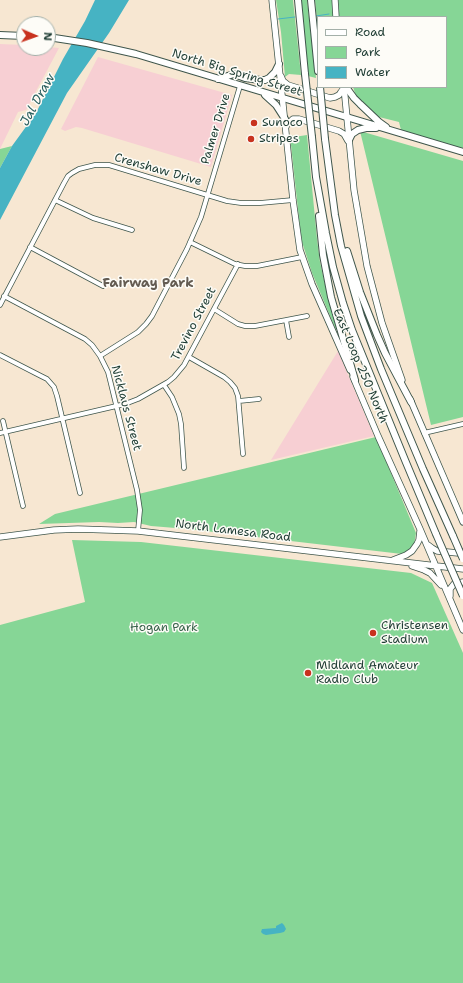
<!DOCTYPE html>
<style>
body{margin:0}
#map{position:relative;width:463px;height:983px;overflow:hidden;background:#f7e7d2;font-family:"Shantell Sans",sans-serif}
canvas{display:block}
.legend{position:absolute;left:317px;top:16px;width:130px;height:72px;box-sizing:border-box;background:#fdfcf7;border:1px solid #a4b0a9;margin:0;padding:5px 7px;list-style:none;font-size:12px;color:#1f3d34}
.legend li{display:flex;align-items:center;gap:8px;height:20px}
.legend b{width:20px;border:1px solid #a4b0a9}
.north{position:absolute;left:16px;top:16px;width:40px;height:40px;box-sizing:border-box;background:#fdfcf7;border:1px solid #a4b0a9;border-radius:50%;rotate:92deg;font-size:11px;font-weight:700;line-height:16px;text-align:center;color:#1f3d34}
.north::after{content:'';display:block;margin:auto;width:14px;height:18px;background:#c8321e;clip-path:polygon(50% 0,100% 100%,50% 72%,0 100%)}
</style>
<div id="map">
<canvas width="463" height="983"></canvas>
<ul class="legend">
<li><b style="height:5px;background:#fff"></b>Road</li>
<li><b style="height:11px;background:#86d696"></b>Park</li>
<li><b style="height:11px;background:#46b3c3"></b>Water</li>
</ul>
<div class="north">N</div>
</div>
<script>
const ctx = document.querySelector('canvas').getContext('2d');
ctx.lineJoin = 'round';
function fillPath(path, color) { ctx.fillStyle = color; ctx.fill(path, 'evenodd'); }
const shape = rows => new Path2D(rows.map(r => 'M' + r).join(''));
function stroke(path, color, width, dash) { ctx.strokeStyle = color; ctx.lineWidth = width; ctx.lineCap = dash ? 'butt' : 'round'; ctx.setLineDash(dash || []); ctx.stroke(path); }
function write(font, color, halo, rows, align = 'center') {
  ctx.font = font + ' "Shantell Sans",sans-serif'; ctx.lineWidth = 3; ctx.setLineDash([]); ctx.textBaseline = 'middle'; ctx.strokeStyle = halo; ctx.fillStyle = color; for (const [text, x, y, turn = 0] of rows) {
    ctx.save(); ctx.translate(x, y); ctx.rotate((+turn || 0) * Math.PI / 180); ctx.textAlign = isNaN(turn) ? turn : align; if (halo) ctx.strokeText(text, 0, 0); ctx.fillText(text, 0, 0); ctx.restore();
  }
}
const built = shape([
 [0,44,24,45,24,48,48,48,48,47,59,48,26,110,18,112,0,149],
 [98,57,232,95,211,167,82,128,76,127,65,131,61,129],
 [338,351,374,436,271,460]
]);
const green = shape([
 [276,0,293,0,301,75,289,74,285,77,281,32],
 [301,0,307,0,316,78,308,76],
 [315,0,332,0,333,9,333,17,318,17,318,31],
 [338,0,463,0,463,148,434,144,402,134,399,122,379,117,358,102,353,87,446,87,446,17,339,17],
 [360,131,463,161,463,417,431,425],
 [292,135,294,137,307,135,317,239,320,262,328,298,337,329,336,330,312,273,302,242,300,228,290,136],
 [12,146,0,168,0,149],
 [376,437,416,533,414,545,410,550,402,554,188,529,151,526,134,522,118,523,99,522,39,524,55,514],
 [72,540,141,542,411,573,432,583,463,653,463,983,0,983,0,625,85,602]
]);
const water = shape([
 [95,0,129,0,109,33,67,93,0,220,0,168,12,146,36,113,63,59,85,21],
 [282,923,284,925,286,929,284,932,280,933,266,935,263,934,261,932,262,929,263,929,276,928,276,926]
]);
const stream = shape([
 [316,16,329,14],
 [278,19,295,17]
]);
const minor = shape([
 [55,200,93,218,132,230],
 [190,242,235,264,245,266,257,266,302,257],
 [30,247,103,286],
 [4,296,85,339,92,345,100,356,108,372,110,380,137,490,140,510,138,531],
 [0,305,64,183,68,176,72,173,79,169,95,165,109,165,227,201,241,203,260,203,293,200],
 [214,309,238,324,245,326,255,326,307,316],
 [286,320,289,337],
 [0,355,41,376,47,379,54,387,57,396,80,493],
 [100,356,138,332,146,324,152,316,187,249,201,217,240,86],
 [189,357,224,377,230,382,235,388,238,396,243,454],
 [164,385,172,397,179,414,181,424,184,468],
 [239,401,259,399],
 [3,421,23,506],
 [0,433,125,404,138,399,168,382,174,377,184,365,238,264],
 [424,433,463,424]
]);
const major = shape([
 [272,0,293,200,300,250,312,284,350,370],
 [335,0,336,17],
 [281,76,283,81,288,85,330,98,335,97,339,95,341,92,344,88],
 [344,87,354,190,367,266,382,323,402,380],
 [286,127,287,124,291,121,293,119,299,119,339,131,344,134,348,141],
 [353,377,378,436,420,529,463,630],
 [410,399,463,522],
 [0,537,54,530,78,529,138,531,463,569],
 [428,545,432,548,437,551,458,553,463,552],
 [393,560,406,555,412,551,417,544,419,540,420,531],
 [412,566,424,570,430,573,441,585],
 [450,596,450,589,454,584,463,582]
]);
const highway = shape([
 [298,0,305,74],
 [311,0,318,71],
 [0,35,24,36],
 [48,37,87,43,136,54,463,152],
 [218,79,234,74,245,78,260,80,265,80,269,78,275,72,279,64],
 [346,87,354,98,360,104,379,122,386,127],
 [265,95,276,105,285,119],
 [312,137,316,177,326,233,333,267,343,303,352,330,405,460,436,534],
 [325,139,335,215,341,246,361,316,381,369,423,469,453,536],
 [349,140,352,134,358,130,366,128,376,128],
 [319,216,323,255,331,297,355,380],
 [347,251,360,292,377,335,385,353,411,402]
]);
const highwayBridge = shape([
 [305,74,312,137],
 [320,87,325,139],
 [436,534,463,596],
 [453,536,463,559]
]);
const markers = [
 [254,123,4,"#c8321e"],
 [251,139,4,"#c8321e"],
 [373,633,4,"#c8321e"],
 [308,673,4,"#c8321e"]
];
const streetNames = [
 ["North Big Spring Street",237,73,17],
 ["Palmer Drive",216,129,-73],
 ["Crenshaw Drive",158,170,16],
 ["Trevino Street",194,324,-62],
 ["East Loop 250 North",360,366,67],
 ["Nicklaus Street",126,408,75],
 ["North Lamesa Road",233,531,7]
];
const poiNames = [
 ["Sunoco",262,123],
 ["Stripes",259,139],
 ["Christensen",381,626],
 ["Stadium",381,640],
 ["Midland Amateur",316,666],
 ["Radio Club",316,680]
];
const parkNames = [
 ["Hogan Park",164,628]
];
const waterNames = [
 ["Jal Draw",38,100,-61]
];
const neighbourhoodNames = [
 ["Fairway Park",148,284]
];
fillPath(built, '#f7cfd3');
fillPath(green, '#86d696');
fillPath(water, '#46b3c3');
stroke(stream, '#46b3c3', 1);
stroke(minor, '#3f564c', 5.5);
stroke(major, '#3f564c', 7);
stroke(highway, '#3f564c', 8);
stroke(minor, '#fff', 4);
stroke(major, '#fff', 5.5);
stroke(highway, '#fff', 6);
stroke(highwayBridge, '#3f564c', 8, []);
stroke(highwayBridge, '#fff', 6);
for (const [x, y, r, color] of markers) { const dot = new Path2D(); dot.arc(x, y, r, 0, 2 * Math.PI); ctx.fillStyle = color; ctx.fill(dot); stroke(dot, '#fdfcf7', 1.5); }
write('12px', '#1f3d34', '#fdfcf7', streetNames);
write('12px', '#1f3d34', '#fdfcf7', poiNames, 'left');
write('12px', '#39634c', '#fdfcf7', parkNames);
write('italic 13px', '#2b605f', '#fdfcf7', waterNames);
write('bold 13px', '#645c52', '#fdfcf7', neighbourhoodNames);
</script>
